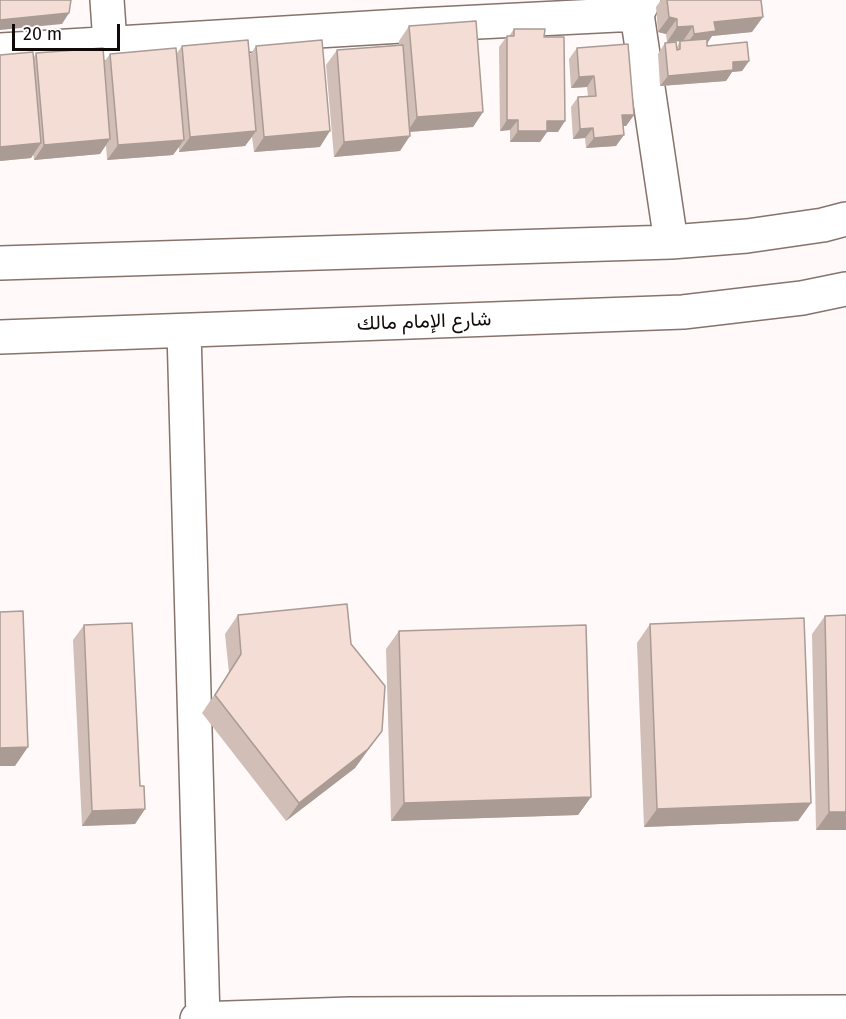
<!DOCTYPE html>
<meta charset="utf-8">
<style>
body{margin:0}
#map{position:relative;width:846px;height:1019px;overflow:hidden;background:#fffaf9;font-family:"Fira Sans",sans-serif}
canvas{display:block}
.scale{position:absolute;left:12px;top:24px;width:108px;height:27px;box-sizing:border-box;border:3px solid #110a08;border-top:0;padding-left:8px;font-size:18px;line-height:21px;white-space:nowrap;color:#110a08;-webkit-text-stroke:4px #fff;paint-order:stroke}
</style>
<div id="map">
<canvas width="846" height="1019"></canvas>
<div class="scale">20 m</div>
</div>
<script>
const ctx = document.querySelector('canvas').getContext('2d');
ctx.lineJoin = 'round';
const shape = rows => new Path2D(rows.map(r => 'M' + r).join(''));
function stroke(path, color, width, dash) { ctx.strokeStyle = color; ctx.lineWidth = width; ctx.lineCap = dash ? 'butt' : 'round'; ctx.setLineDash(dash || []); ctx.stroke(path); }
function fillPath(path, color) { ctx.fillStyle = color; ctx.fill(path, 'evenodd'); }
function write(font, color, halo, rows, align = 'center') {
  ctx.font = font + ' "Fira Sans",Vazirmatn,sans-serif'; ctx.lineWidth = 4.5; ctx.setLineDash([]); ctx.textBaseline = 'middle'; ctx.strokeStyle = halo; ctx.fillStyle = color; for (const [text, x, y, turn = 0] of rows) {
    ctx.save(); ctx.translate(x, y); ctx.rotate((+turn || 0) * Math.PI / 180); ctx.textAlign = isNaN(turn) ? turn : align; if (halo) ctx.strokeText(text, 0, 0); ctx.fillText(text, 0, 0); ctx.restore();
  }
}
const minor = shape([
 [107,0,110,43],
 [644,0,637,14,671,242],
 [0,50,418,25,637,14],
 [0,263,671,242,747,236,823,225,846,219],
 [184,331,203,1019],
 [0,337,683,312,802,298,846,289],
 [197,1019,350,1014],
 [350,1019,350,1014,846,1012]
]);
const wall = shape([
 [661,0,761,0,752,32,712,36,707,44,707,46,749,61,742,71,732,72,726,81,660,86,658,54,665,43,677,47,680,41,683,41,667,42,666,34,658,32,656,7],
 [409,26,483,112,473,127,410,132,400,151,334,157,326,65,337,50,399,45,399,41],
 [514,29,544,37,558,132,547,132,540,142,510,142,510,130,500,131,499,47,507,36,509,36],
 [182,46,249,56,256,46,320,147,254,152,252,137,245,146,179,152,179,147,173,155,107,160,106,145,100,154,34,160,33,154,31,158,0,161,0,55,34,57,36,53,104,62,110,54,177,53],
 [577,48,634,115,626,126,623,126,616,146,586,148,585,138,573,139,571,107,578,97,588,96,587,87,571,88,569,59],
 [238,615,351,644,382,731,355,768,286,821,202,713,229,673,225,634],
 [846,615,846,830,816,830,812,634,825,616],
 [650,624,811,803,798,821,644,827,637,643],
 [84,625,140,786,145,809,135,824,82,826,73,640],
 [399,631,591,797,578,815,391,821,386,649]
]);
const shadedWall = shape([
 [69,13,62,24,0,30,0,20],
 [669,17,677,19,666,34,658,32],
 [763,17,752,32,712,36,705,46,683,49,694,34,714,22],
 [693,26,683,41,667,42,677,27],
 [749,61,742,71,732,72,726,81,660,86,668,76,733,62],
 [594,76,587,87,571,88,579,77],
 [483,112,473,127,407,132,417,117],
 [622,115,634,115,626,126,615,126],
 [507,120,518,120,510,130,500,131],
 [547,121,565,121,558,132,547,132,540,142,510,142,518,131],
 [593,128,585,138,573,139,580,129],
 [256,131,245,146,179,152,190,137],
 [330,131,320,147,254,152,264,137],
 [624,135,616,146,586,148,594,138],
 [410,136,400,151,334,157,344,142],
 [110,139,100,154,34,160,44,145],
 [184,140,173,155,107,160,118,145],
 [41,143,31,158,0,161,0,147],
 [382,731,355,768,286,821,299,803],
 [28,747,15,766,0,766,0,748],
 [591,797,578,815,391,821,404,803],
 [811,803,798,821,644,827,657,809],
 [145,809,135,824,82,826,92,811],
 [829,812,846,812,846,830,816,830]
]);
const building = shape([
 [0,0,71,0,69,13,0,20,0,0],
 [667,0,761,0,763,17,714,22,716,31,694,34,693,26,677,27,677,19,669,17,667,0],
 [476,21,483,112,417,117,409,26,476,21],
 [514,29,545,29,544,37,564,37,565,121,547,121,547,131,518,131,518,120,507,120,507,36,514,36,514,29],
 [707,39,707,46,747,42,749,61,733,62,733,70,668,76,665,43,676,42,677,50,680,49,680,41,707,39],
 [248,40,256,131,190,137,182,46,248,40],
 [322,40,330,131,264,137,256,46,322,40],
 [628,44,634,115,622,115,624,135,594,138,593,128,580,129,578,97,596,96,594,76,579,77,577,48,628,44],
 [403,45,410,136,344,142,337,50,403,45],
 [103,48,110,139,44,145,36,53,103,48],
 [176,48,184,140,118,145,110,54,176,48],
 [33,52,41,143,0,147,0,55,33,52],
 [347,604,351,644,385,686,382,731,368,749,299,803,215,695,241,654,238,615,347,604],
 [23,611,28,747,0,748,0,612,23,611],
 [846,615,846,812,829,812,825,616,846,615],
 [804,618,811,803,657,809,650,624,804,618],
 [132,623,140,786,144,786,145,809,92,811,84,625,132,623],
 [586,625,591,797,404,803,399,631,586,625]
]);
const streetNames = [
 ["شارع الإمام مالك",424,322,-2]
];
stroke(minor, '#86736b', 36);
stroke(minor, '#fff', 33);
fillPath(wall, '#d1beb6');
fillPath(shadedWall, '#aa9b94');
fillPath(building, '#f3ddd4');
stroke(building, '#aa9b94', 1.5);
write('20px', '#110a08', '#fff', streetNames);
</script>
